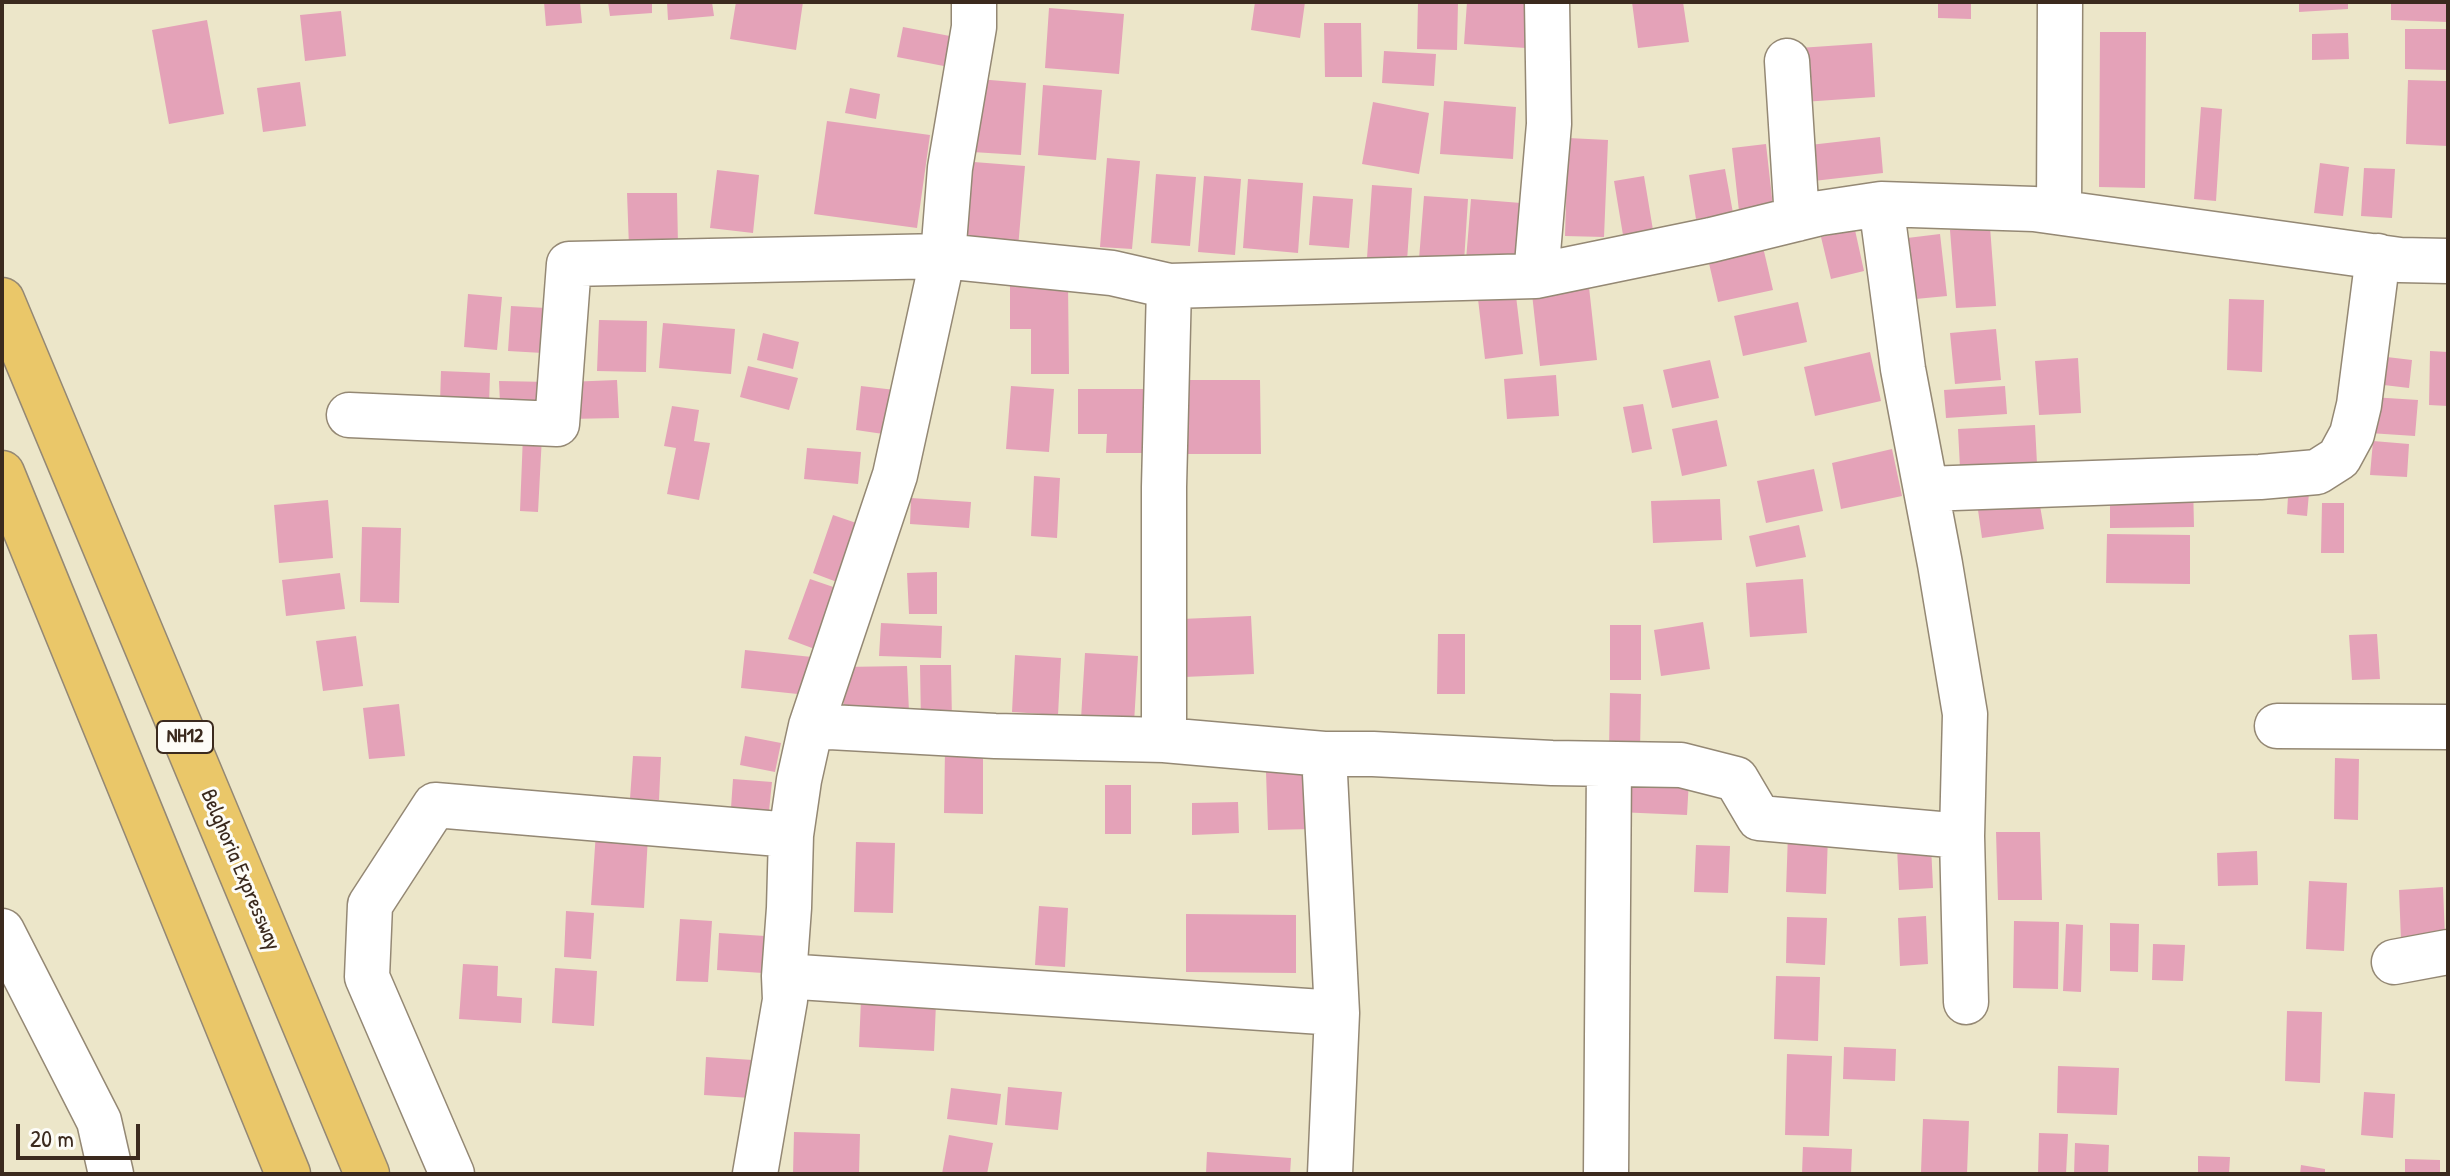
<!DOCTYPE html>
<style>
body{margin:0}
#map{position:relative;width:2450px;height:1176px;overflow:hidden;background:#ece6c9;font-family:"Patrick Hand",sans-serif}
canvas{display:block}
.frame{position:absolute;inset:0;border:4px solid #3b2a1e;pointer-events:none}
.scale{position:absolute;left:16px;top:1124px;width:124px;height:36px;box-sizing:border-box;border:4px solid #3b2a1e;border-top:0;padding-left:10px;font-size:24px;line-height:28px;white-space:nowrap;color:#3b2a1e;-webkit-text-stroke:6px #fdfcf7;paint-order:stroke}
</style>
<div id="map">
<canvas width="2450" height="1176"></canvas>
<div class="frame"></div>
<div class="scale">20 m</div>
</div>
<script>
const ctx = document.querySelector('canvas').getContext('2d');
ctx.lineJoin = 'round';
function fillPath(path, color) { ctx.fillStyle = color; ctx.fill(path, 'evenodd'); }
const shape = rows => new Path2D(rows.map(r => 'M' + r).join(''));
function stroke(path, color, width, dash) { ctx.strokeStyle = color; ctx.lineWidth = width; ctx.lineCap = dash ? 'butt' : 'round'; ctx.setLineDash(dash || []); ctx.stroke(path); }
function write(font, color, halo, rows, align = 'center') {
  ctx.font = font + ' "Patrick Hand",sans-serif'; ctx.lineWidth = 6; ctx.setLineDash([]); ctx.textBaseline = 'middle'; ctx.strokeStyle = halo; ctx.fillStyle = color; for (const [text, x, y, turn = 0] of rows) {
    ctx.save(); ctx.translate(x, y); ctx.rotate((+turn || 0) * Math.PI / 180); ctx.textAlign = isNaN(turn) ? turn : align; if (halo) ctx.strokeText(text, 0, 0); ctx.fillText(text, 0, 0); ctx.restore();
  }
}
const building = shape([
 [544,2,580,2,582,23,546,26],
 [608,2,652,2,652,13,610,16],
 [667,2,712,2,714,16,668,20],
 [736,2,803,2,796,50,730,39],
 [1255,2,1305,2,1300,38,1251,30],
 [1418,2,1458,2,1457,50,1417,49],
 [1467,2,1529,2,1526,48,1464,44],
 [1632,2,1683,2,1689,42,1638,48],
 [1938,2,1971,2,1971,19,1938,18],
 [2299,2,2348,2,2348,9,2299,12],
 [2391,2,2448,2,2448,22,2391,20],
 [1049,8,1124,14,1119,74,1045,68],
 [341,11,346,56,305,61,300,15],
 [207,20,224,114,169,124,152,30],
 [1324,23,1361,23,1362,77,1325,77],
 [903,27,955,37,949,67,897,57],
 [2405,29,2448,29,2448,70,2405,69],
 [2100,32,2146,32,2145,188,2099,187],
 [2348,33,2349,59,2312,60,2312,34],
 [1872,43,1875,97,1803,102,1799,48],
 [1384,51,1436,54,1434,86,1382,83],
 [978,79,1026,83,1021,155,972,152],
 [2408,80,2448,81,2448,146,2406,144],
 [300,82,306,126,263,132,257,88],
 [1043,85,1102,90,1096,160,1038,155],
 [850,88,880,94,876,119,845,113],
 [1444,101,1516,107,1513,159,1440,154],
 [1373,102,1429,113,1419,174,1362,164],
 [2201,107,2222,109,2216,201,2194,199],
 [827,121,930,135,917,228,814,214],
 [1880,137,1883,173,1805,182,1801,146],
 [1568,138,1608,140,1604,237,1565,236],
 [1766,144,1773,207,1739,211,1732,148],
 [1107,158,1140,161,1132,249,1100,247],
 [961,161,1025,166,1018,248,954,243],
 [2320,163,2349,167,2343,216,2314,213],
 [2364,168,2395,169,2392,218,2361,216],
 [1725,169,1733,213,1696,219,1689,175],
 [717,170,759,175,753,233,710,228],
 [1156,174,1196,177,1190,246,1151,243],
 [1204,176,1241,179,1235,255,1198,252],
 [1644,176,1654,236,1624,241,1614,181],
 [1248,179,1303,183,1298,253,1243,248],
 [1372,185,1412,188,1407,261,1367,258],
 [627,193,677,193,678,246,629,247],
 [1313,196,1353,199,1349,248,1309,245],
 [1424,196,1468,199,1464,262,1419,259],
 [1471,199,1521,203,1517,264,1466,260],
 [1990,227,1996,306,1956,308,1950,230],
 [1855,230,1864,271,1831,279,1821,237],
 [1940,234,1947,296,1905,300,1899,239],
 [1763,247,1773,290,1718,302,1708,259],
 [1068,283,1069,374,1031,374,1031,329,1010,329,1010,284],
 [1589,287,1597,360,1540,366,1532,294],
 [468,294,502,297,497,350,464,347],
 [1516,296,1523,354,1485,359,1478,299],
 [2229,299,2264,300,2262,372,2227,370],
 [1798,302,1807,342,1743,356,1734,316],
 [511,306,546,308,543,353,508,351],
 [599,320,647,321,646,372,597,371],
 [663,323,735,329,731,374,659,368],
 [1996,329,2001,380,1955,384,1950,333],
 [763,333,799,342,793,369,757,360],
 [2430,351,2448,352,2448,406,2429,405],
 [1870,352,1881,401,1815,416,1804,367],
 [2370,355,2412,360,2409,388,2367,383],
 [2078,358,2081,413,2039,415,2035,361],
 [1710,360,1719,398,1672,408,1663,370],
 [748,366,798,378,789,410,740,397],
 [441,371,490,373,489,405,440,403],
 [1556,375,1559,416,1507,419,1504,379],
 [617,380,619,418,568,419,567,382],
 [1182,380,1260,380,1261,454,1183,454],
 [499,381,550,382,551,404,500,404],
 [861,386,895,390,890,435,856,430],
 [1011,386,1054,389,1049,452,1006,449],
 [2005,386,2007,414,1946,418,1944,390],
 [1078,389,1149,389,1149,453,1106,453,1107,434,1078,434],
 [2371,397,2418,400,2415,436,2369,433],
 [1643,404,1652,449,1632,453,1623,407],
 [672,406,699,410,694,441,710,443,699,500,667,494,676,448,664,446],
 [1717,420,1727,466,1682,476,1672,429],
 [2035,425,2037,464,1960,468,1958,429],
 [523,435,542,436,538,512,520,511],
 [2373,441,2409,444,2407,477,2370,475],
 [807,448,861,452,858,484,804,479],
 [1892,449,1902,496,1841,509,1832,463],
 [1814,469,1823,511,1766,523,1757,481],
 [1034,476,1060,478,1057,538,1031,536],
 [2289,479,2310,481,2307,516,2287,514],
 [2193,483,2194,527,2110,528,2110,484],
 [2038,494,2044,529,1982,538,1977,503],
 [911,498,971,502,969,528,910,524],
 [1720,499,1722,540,1653,543,1651,501],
 [328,500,333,558,279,563,274,505],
 [2322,503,2344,503,2344,553,2321,553],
 [833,515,865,526,845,585,813,573],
 [1799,525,1806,557,1756,567,1749,536],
 [362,527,401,528,399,603,360,602],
 [2107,534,2190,535,2190,584,2106,583],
 [937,572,937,614,909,614,907,573],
 [340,573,345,609,286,616,282,580],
 [810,579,842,590,820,651,788,639],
 [1803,579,1807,633,1750,637,1746,583],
 [1251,616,1254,674,1184,677,1181,619],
 [1703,622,1710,669,1661,676,1654,630],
 [881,623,942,626,941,658,879,656],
 [1610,625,1641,625,1641,680,1610,680],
 [1438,634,1465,634,1465,694,1437,694],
 [2377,634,2380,679,2352,680,2349,635],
 [356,636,363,686,323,691,316,641],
 [745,650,812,657,807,695,741,688],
 [1085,653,1138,656,1134,723,1081,719],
 [1015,655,1061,658,1058,715,1012,712],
 [920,665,951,665,952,722,921,723],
 [907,666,909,712,844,713,842,667],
 [1610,693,1641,694,1640,752,1609,751],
 [399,704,405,756,369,759,363,708],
 [745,736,781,743,775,772,740,765],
 [945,750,983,751,983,814,944,813],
 [633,756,661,757,659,800,630,799],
 [2335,758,2359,759,2358,820,2334,819],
 [1312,770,1313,829,1268,830,1266,772],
 [1618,777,1689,780,1687,815,1617,812],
 [733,779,772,782,769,811,731,808],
 [1105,785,1131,785,1131,834,1105,834],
 [1238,802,1239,833,1192,835,1192,803],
 [596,832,648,836,644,908,591,905],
 [1996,832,2040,832,2042,900,1998,900],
 [1788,833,1828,835,1826,894,1786,892],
 [856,842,895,843,893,913,854,912],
 [1696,845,1730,846,1728,893,1694,892],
 [1931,845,1933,888,1899,890,1897,847],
 [2257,851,2258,885,2218,886,2217,853],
 [2309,881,2347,883,2344,951,2306,949],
 [2443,887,2445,938,2401,940,2399,890],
 [1039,906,1068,908,1065,967,1035,965],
 [566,911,594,913,591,959,564,957],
 [1186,914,1296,915,1296,973,1186,972],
 [1926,916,1928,964,1900,966,1898,918],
 [1787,917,1827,918,1825,965,1786,963],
 [680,919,712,921,708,982,676,981],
 [2014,921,2059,922,2058,989,2013,988],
 [2110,923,2139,924,2138,972,2110,971],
 [2066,924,2083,925,2081,992,2063,991],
 [719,933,765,936,763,973,717,970],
 [2153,944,2185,945,2183,981,2152,980],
 [463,964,498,966,497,996,522,998,521,1023,459,1019],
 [555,968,597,971,594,1026,552,1023],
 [1776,976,1820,977,1818,1041,1774,1039],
 [861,999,936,1003,934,1051,859,1047],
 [2287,1011,2322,1012,2320,1083,2285,1081],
 [1844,1047,1896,1049,1895,1081,1843,1079],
 [1787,1054,1832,1056,1829,1136,1785,1135],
 [706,1057,753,1060,751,1098,704,1095],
 [2058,1066,2119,1068,2117,1115,2057,1113],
 [1008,1087,1062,1092,1058,1130,1005,1125],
 [951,1088,1001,1094,997,1125,947,1119],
 [2364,1092,2395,1094,2393,1138,2361,1135],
 [1923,1119,1969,1121,1967,1174,1921,1172],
 [794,1132,860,1134,859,1174,793,1174],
 [2039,1133,2068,1134,2066,1174,2038,1174],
 [949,1135,993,1143,987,1174,942,1174],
 [2075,1143,2109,1145,2108,1174,2074,1174],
 [1803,1147,1852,1149,1851,1174,1802,1174],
 [1207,1152,1291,1158,1290,1174,1206,1174],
 [2198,1156,2230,1157,2229,1174,2198,1174],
 [2405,1159,2440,1160,2440,1174,2405,1174],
 [2301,1165,2325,1169,2325,1174,2300,1174]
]);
const minor = shape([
 [1787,61,1797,219],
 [2059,212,2060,2],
 [1536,276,1549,124,1547,2],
 [349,415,557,424,569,264,943,256,950,168,974,27,974,2],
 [1926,489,2260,477,2317,472,2339,458,2352,434,2359,405,2378,256],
 [811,726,995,736,1164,740,1324,754,1373,754,1552,763,1681,765,1736,779,1759,818,1962,836,1965,714,1940,564,1903,369,1881,204],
 [2277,726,2448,727],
 [1164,740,1164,487,1169,286],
 [1324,754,1337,1013,1330,1174],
 [1962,836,1966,1002],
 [2,931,99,1121,111,1174],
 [2394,962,2448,952],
 [784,976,1337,1013],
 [452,1174,367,977,370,905,435,805,791,835],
 [755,1174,785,1000,784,976,789,908,791,835,799,780,811,726,895,475,943,256,1112,273,1169,286,1536,276,1711,240,1821,213,1881,204,2034,209,2400,260,2448,261],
 [1606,1174,1609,764]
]);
const highway = shape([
 [2,300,367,1174],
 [2,473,288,1174]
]);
const shields = [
 [185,737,56]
];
const shieldNames = [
 ["NH12",185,737]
];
const streetNames = [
 ["Belghoria Expressway",240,870,67]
];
fillPath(building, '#e4a2b8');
stroke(minor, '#948874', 47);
stroke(highway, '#948874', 47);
stroke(minor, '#fff', 44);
stroke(highway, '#eac769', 44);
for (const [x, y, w] of shields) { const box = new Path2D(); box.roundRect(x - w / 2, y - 16, w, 32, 6); ctx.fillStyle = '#fdfcf7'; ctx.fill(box); stroke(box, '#3b2a1e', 2); }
write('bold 20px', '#3b2a1e', null, shieldNames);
write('22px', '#3b2a1e', '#fdfcf7', streetNames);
</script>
